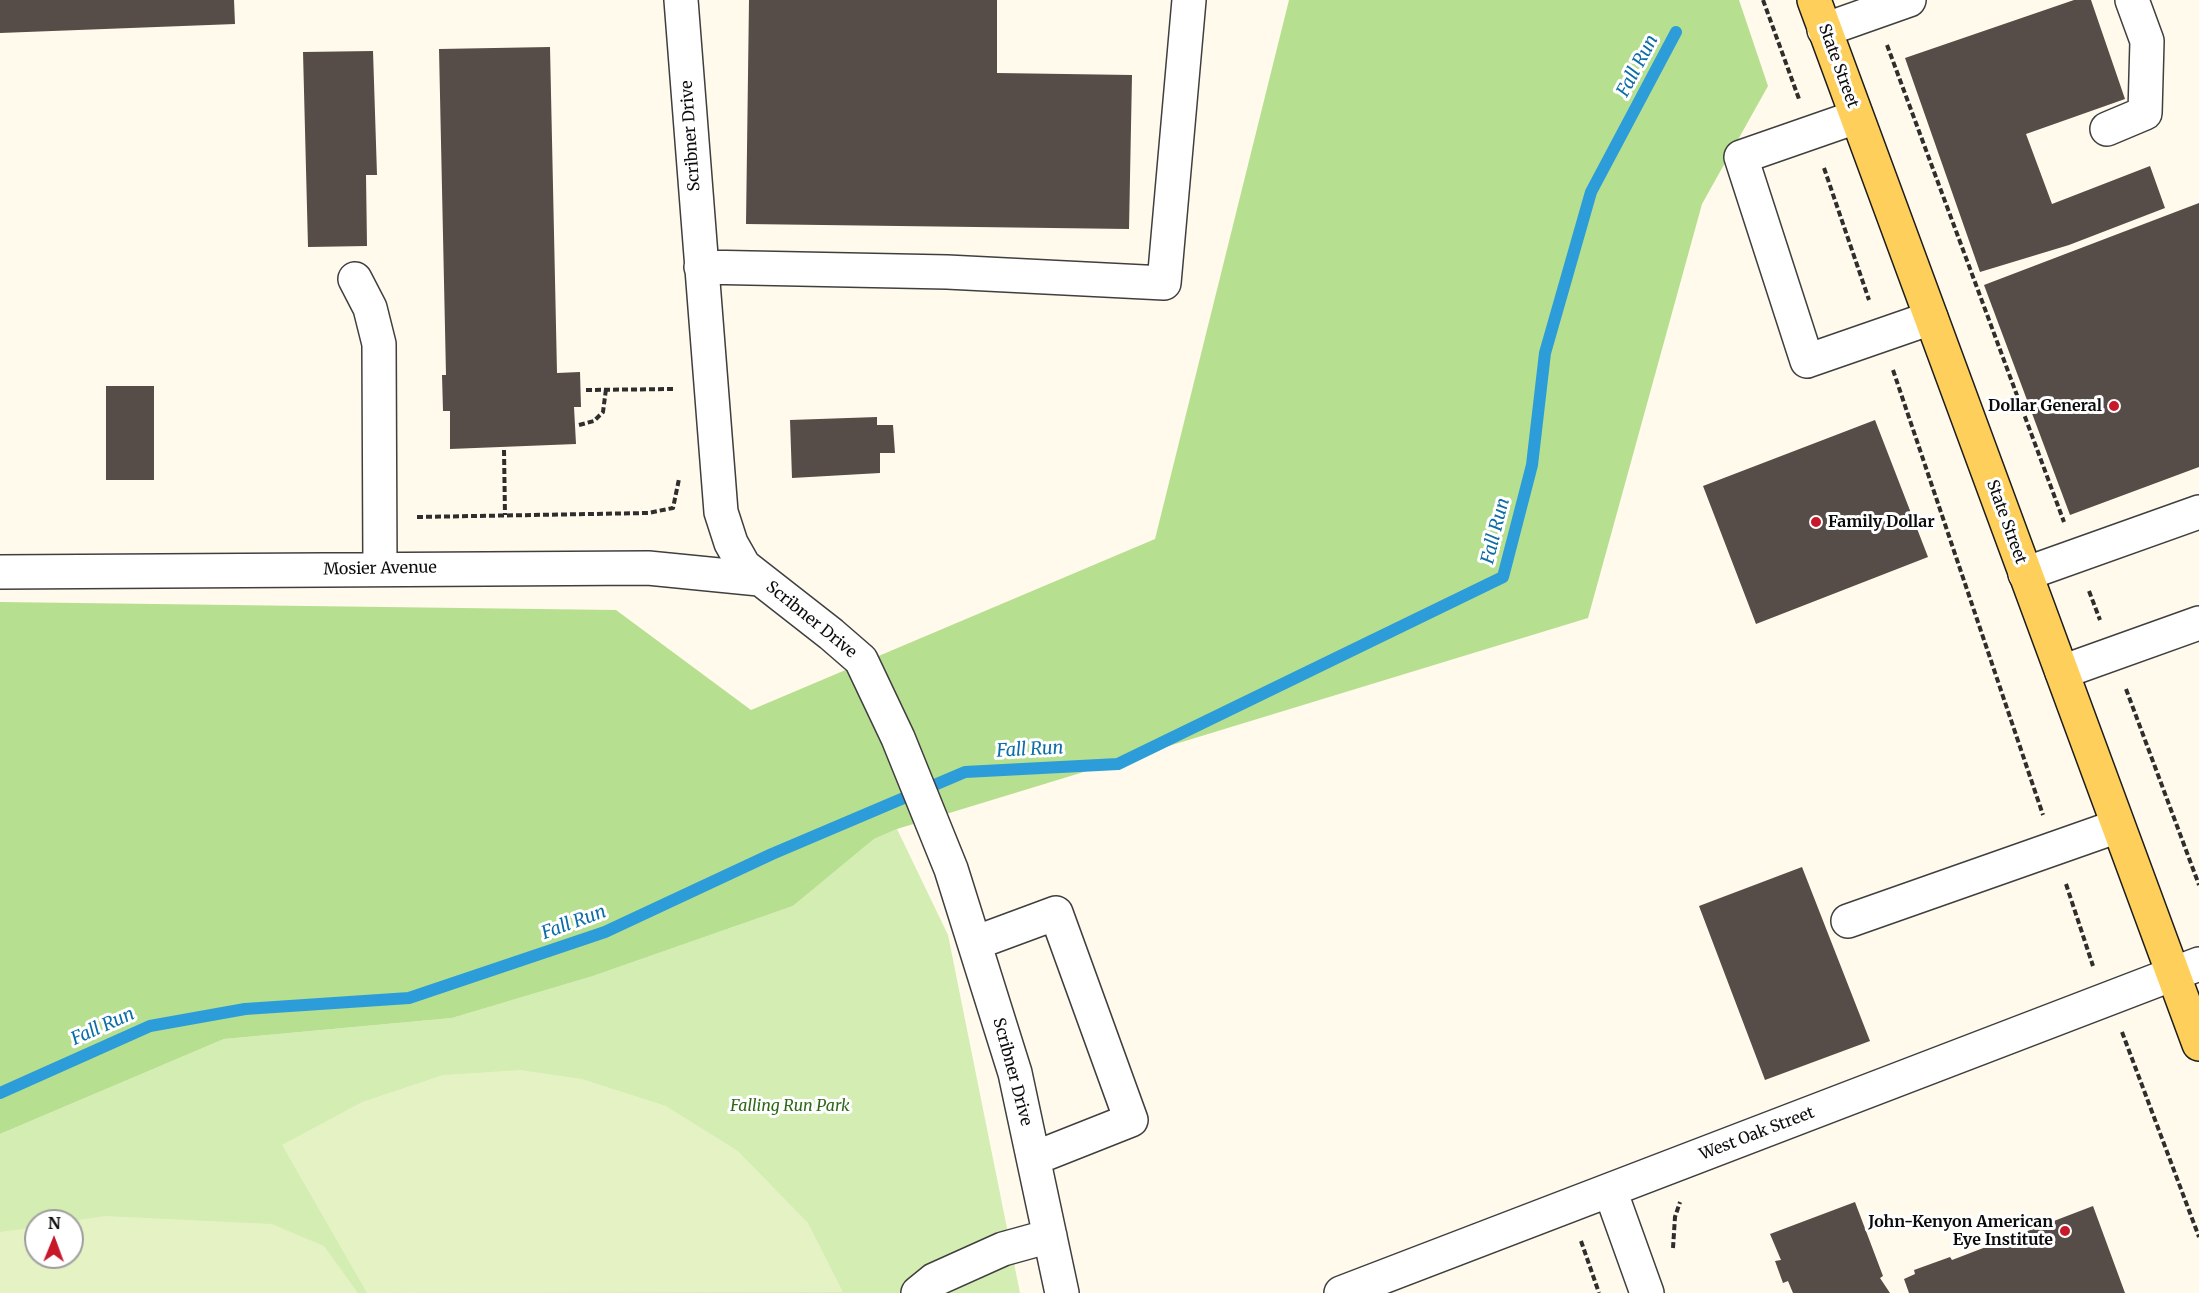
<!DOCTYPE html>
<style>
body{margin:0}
#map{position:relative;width:2199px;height:1293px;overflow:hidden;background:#fffaeb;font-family:Merriweather,serif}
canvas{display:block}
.north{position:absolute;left:24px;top:1209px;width:60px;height:60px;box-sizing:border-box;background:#fff;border:2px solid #9e9e9e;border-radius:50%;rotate:1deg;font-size:16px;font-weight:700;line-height:24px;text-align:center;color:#0c0c0c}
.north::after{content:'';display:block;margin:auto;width:21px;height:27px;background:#c7192a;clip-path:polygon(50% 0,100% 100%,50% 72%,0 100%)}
</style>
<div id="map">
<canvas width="2199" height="1293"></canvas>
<div class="north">N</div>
</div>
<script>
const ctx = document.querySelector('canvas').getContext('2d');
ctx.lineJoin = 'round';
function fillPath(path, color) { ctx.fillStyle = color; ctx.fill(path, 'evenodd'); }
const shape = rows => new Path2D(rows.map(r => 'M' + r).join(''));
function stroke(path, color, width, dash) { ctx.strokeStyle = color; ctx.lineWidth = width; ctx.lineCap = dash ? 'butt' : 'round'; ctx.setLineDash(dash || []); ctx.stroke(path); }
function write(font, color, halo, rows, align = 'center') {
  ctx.font = font + ' Merriweather,serif'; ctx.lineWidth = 6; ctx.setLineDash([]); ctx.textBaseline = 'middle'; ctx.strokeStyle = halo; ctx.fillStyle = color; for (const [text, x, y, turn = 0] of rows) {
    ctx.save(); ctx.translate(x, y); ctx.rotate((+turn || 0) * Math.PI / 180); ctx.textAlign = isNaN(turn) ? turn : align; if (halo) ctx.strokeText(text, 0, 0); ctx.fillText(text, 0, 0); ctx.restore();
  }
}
const green = shape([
 [897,829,948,935,1020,1293,0,1293,0,1134,224,1039,452,1018,593,976,793,906,874,839],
 [36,1221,72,1221,72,1257,36,1257]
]);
const forest = shape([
 [1289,0,1739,0,1768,86,1702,204,1588,618,897,829,874,839,793,906,593,976,452,1018,224,1039,0,1134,0,602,616,610,751,710,1155,539]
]);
const pitch = shape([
 [520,1070,582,1079,666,1106,738,1151,808,1223,843,1292,367,1293,282,1145,362,1102,443,1075],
 [105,1216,272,1224,324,1246,358,1293,0,1293,0,1232,36,1227,36,1257,72,1257,72,1221]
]);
const stream = shape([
 [0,1093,150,1026,245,1009,409,998,605,932,772,854,965,772,1118,764,1503,577,1532,465,1545,353,1591,192,1676,32]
]);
const building = shape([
 [0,0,234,0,235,24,0,33],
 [749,0,997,0,997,73,1132,75,1129,229,746,224],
 [2074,0,2091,0,2125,99,2026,134,2052,204,2150,166,2165,208,2069,245,1980,272,1905,58],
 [550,47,557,373,580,372,581,407,574,407,576,444,450,449,450,411,443,411,442,375,446,375,439,49],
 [373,51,377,175,366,175,367,246,308,247,303,52],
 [2199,203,2199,467,2070,515,1984,285],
 [106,386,154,386,154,480,106,480],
 [877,417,877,425,893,425,895,453,880,453,880,473,792,478,790,420],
 [1875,420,1928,557,1756,624,1703,486],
 [1802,867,1870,1041,1765,1080,1699,906],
 [1855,1202,1883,1276,1880,1278,1890,1293,1793,1293,1788,1281,1783,1283,1775,1261,1781,1260,1770,1234],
 [2093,1206,2125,1293,1909,1293,1904,1279,1915,1274,1914,1270,1950,1257,1952,1260]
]);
const path = shape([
 [1763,0,1799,99],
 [1887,45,2064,522],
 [1824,168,1869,300],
 [1893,370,2043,815],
 [586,390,673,389],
 [579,425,594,421,603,412,606,389],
 [504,450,505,515],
 [417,517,648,513,673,508,679,479],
 [2089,591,2100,620],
 [2126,689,2199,885],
 [2066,884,2093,966],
 [2122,1032,2199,1237],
 [1581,1241,1599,1293],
 [1673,1248,1675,1217,1680,1202]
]);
const minor = shape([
 [681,0,721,512,731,543,744,566,831,634,861,660,898,738,951,869,1015,1073,1062,1293],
 [1824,30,1909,0],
 [1856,117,1741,157,1807,361,1931,318],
 [2107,129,2145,113,2147,41,2132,0],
 [701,267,947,272,1164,283,1189,0],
 [355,279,370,308,379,344,380,569],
 [0,572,648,568,759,579],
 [2025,574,2199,512],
 [2062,672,2199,623],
 [1848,921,2118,826],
 [975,943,1056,913,1131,1120,1035,1158],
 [1610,1190,1647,1293],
 [918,1293,934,1280,1003,1249,1050,1236],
 [1341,1293,2199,964]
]);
const major = shape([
 [1814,0,2199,1044]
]);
const markers = [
 [2114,406,6,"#c7192a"],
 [1816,522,6,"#c7192a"],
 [2065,1231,6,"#c7192a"]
];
const streetNames = [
 ["State Street",1838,66,70],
 ["Scribner Drive",691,136,-94],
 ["State Street",2006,522,70],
 ["Mosier Avenue",380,569,-1],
 ["Scribner Drive",811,620,39],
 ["Scribner Drive",1012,1072,75],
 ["West Oak Street",1757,1134,-21]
];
const poiNames = [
 ["Dollar General",2102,406],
 ["Family Dollar",1828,522,"left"],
 ["John-Kenyon American",2053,1222],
 ["Eye Institute",2053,1240]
];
const parkNames = [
 ["Falling Run Park",790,1106]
];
const waterNames = [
 ["Fall Run",1638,66,-62],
 ["Fall Run",1496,531,-76],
 ["Fall Run",1030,750,-3],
 ["Fall Run",574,923,-20],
 ["Fall Run",103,1027,-24]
];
fillPath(green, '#d3edb2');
fillPath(forest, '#b7df90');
fillPath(pitch, '#e5f3c4');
stroke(stream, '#2c9dd8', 12);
fillPath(building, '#564c48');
stroke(minor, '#3f3f3f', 36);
stroke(major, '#1d1d1d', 36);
stroke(path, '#2e2e2e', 4, [6, 3]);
stroke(minor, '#fff', 33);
stroke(major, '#ffcf5b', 33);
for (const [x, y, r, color] of markers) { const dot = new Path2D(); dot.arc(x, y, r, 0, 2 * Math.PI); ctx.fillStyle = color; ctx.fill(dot); stroke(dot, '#fff', 2); }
write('16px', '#0c0c0c', '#fff', streetNames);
write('bold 16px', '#0c0c0c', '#fff', poiNames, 'right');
write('italic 16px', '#2d6918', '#fff', parkNames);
write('italic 18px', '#0c6ca8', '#fff', waterNames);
</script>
